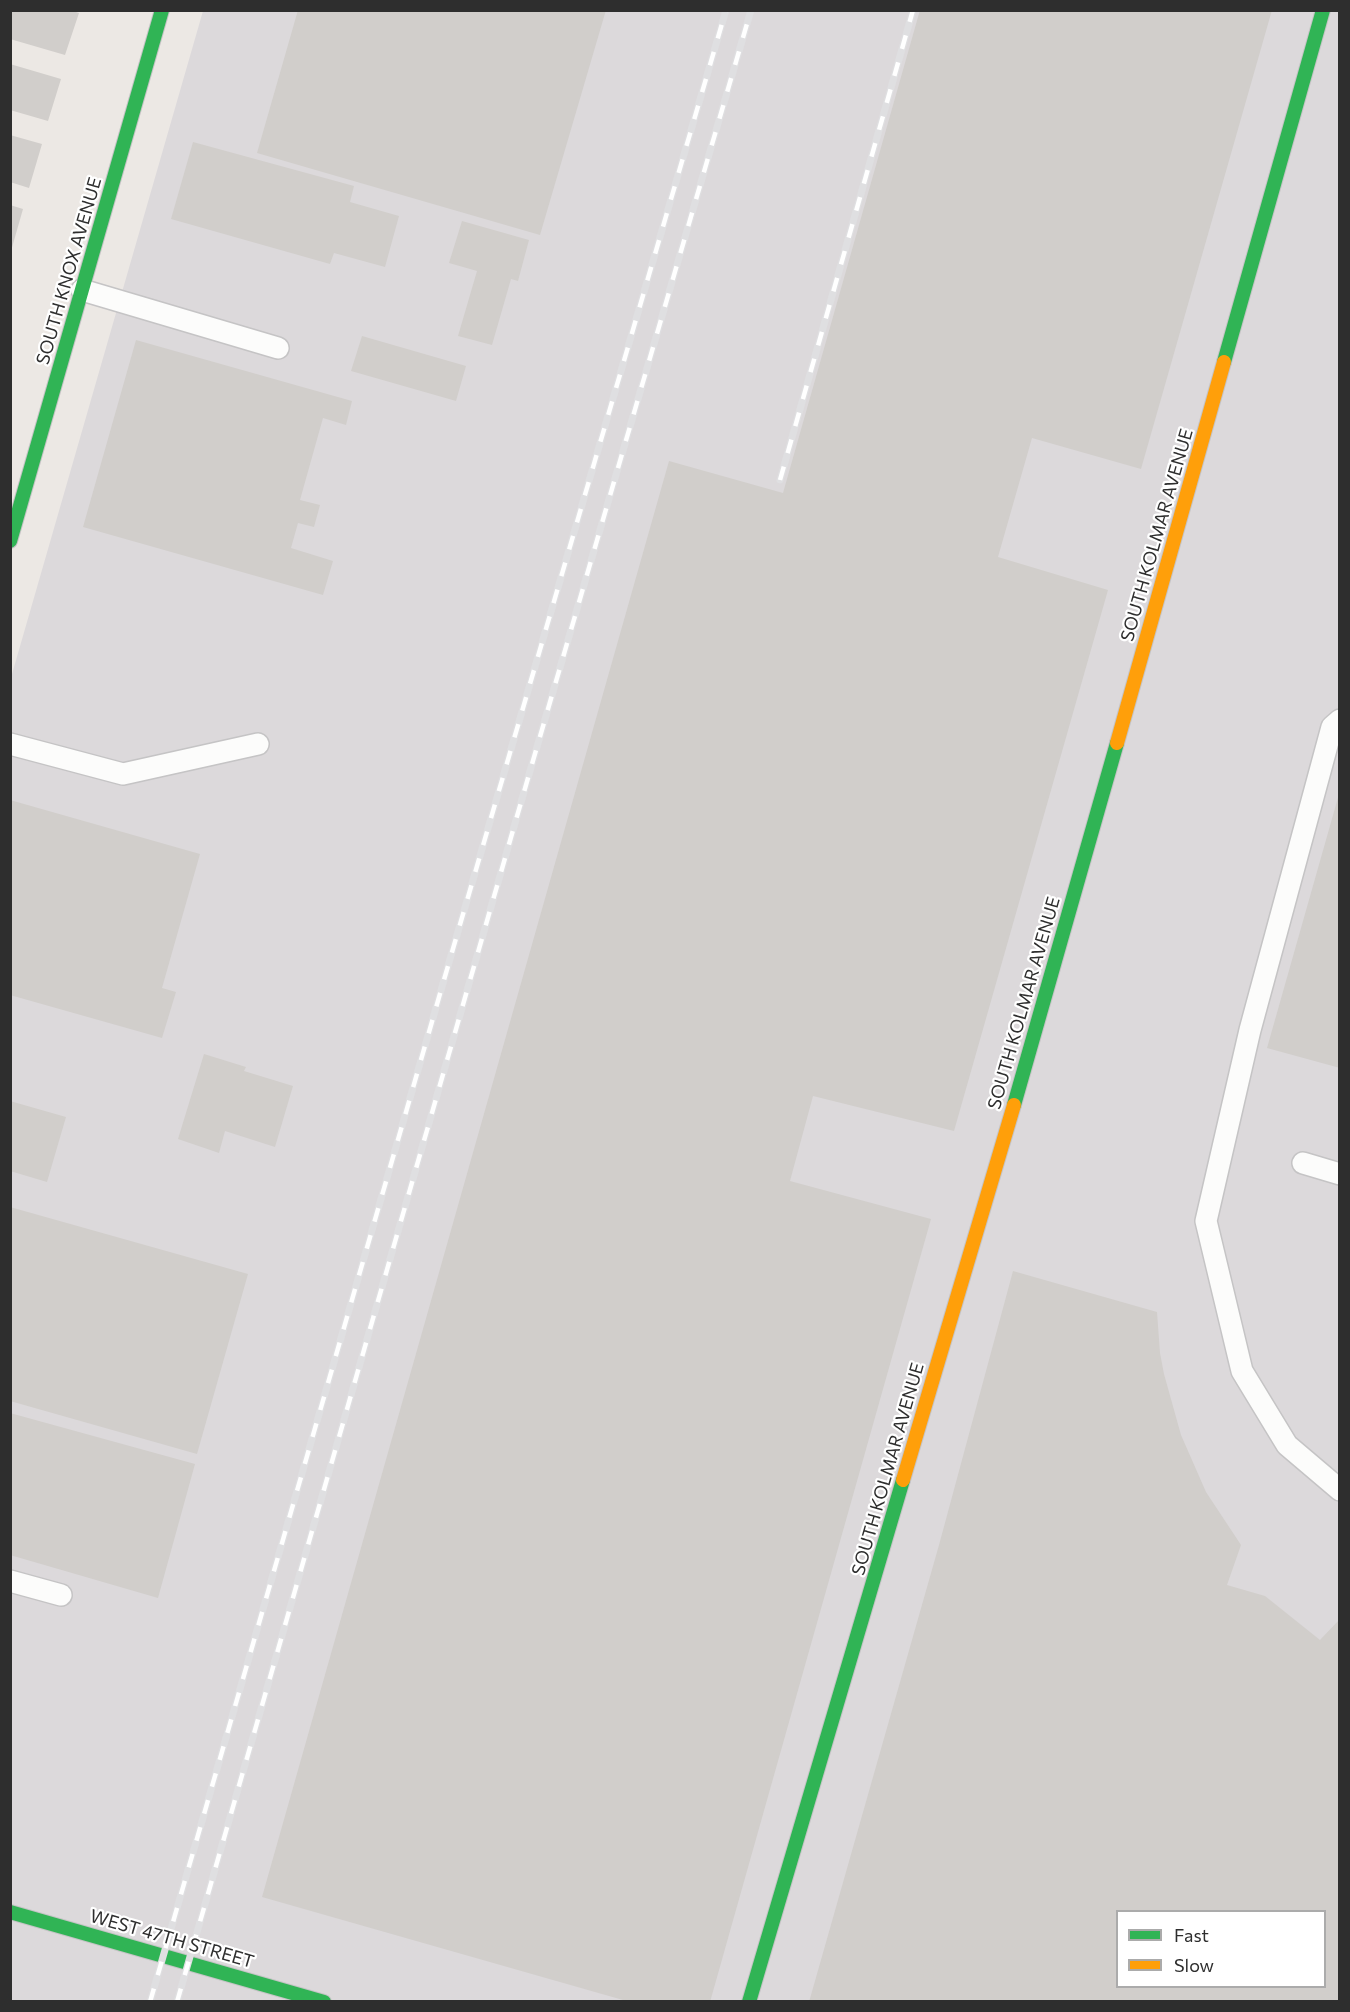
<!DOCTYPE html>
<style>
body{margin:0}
#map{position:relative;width:1350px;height:2012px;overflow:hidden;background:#ece8e4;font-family:Commissioner,sans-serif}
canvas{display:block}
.frame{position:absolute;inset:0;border:12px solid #2e2e2e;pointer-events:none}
.legend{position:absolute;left:1116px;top:1910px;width:210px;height:78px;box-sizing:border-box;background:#fff;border:2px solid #ababab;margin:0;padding:8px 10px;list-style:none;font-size:18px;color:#2e2e2e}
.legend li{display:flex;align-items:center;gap:12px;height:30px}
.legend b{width:30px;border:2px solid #ababab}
</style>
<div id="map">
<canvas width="1350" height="2012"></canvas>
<div class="frame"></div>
<ul class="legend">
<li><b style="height:8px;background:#30b455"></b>Fast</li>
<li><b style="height:8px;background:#ff9f0a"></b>Slow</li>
</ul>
</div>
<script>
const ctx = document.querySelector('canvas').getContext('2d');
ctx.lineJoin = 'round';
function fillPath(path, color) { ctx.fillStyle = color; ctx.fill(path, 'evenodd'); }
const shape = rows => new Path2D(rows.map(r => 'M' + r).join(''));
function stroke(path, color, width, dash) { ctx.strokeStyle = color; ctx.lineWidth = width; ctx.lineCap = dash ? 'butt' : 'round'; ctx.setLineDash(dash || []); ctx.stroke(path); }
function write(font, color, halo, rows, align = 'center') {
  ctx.font = font + ' Commissioner,sans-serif'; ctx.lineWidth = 4.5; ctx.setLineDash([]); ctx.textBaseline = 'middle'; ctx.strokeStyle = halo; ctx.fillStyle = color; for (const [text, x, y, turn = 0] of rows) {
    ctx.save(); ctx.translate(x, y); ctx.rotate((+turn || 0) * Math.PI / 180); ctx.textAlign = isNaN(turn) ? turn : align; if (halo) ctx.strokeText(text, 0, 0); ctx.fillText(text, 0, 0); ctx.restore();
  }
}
const industrial = shape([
 [203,11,1339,11,1339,2001,11,2001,10,681],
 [1118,1912,1324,1912,1324,1986,1118,1986]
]);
const building = shape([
 [10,10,70,10,79,13,65,55,10,39],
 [298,10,606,10,540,235,257,153],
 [920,10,1272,10,1141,469,1032,438,998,557,1108,590,954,1131,813,1096,790,1181,931,1219,710,2002,630,2002,262,1897,669,461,783,493],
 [10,64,61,79,48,121,10,110],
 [10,135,42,144,29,188,10,182],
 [193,142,354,186,350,202,399,216,385,267,334,253,330,264,171,219],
 [10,205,23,209,11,251,10,251],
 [462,221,529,240,518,281,511,279,492,345,458,336,477,271,449,263],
 [362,336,466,366,456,401,351,371],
 [136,340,352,401,346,425,323,418,300,500,320,505,314,527,298,523,291,548,333,561,323,595,83,527],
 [1339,794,1340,794,1340,1068,1267,1048],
 [10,800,200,854,162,988,176,992,162,1038,10,995],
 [204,1054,246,1067,244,1071,293,1086,275,1147,225,1131,219,1153,178,1139],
 [10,1101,66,1117,47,1182,10,1171],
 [10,1207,248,1274,197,1454,10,1401],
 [1013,1271,1157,1312,1160,1353,1164,1374,1181,1435,1206,1492,1241,1545,1227,1585,1265,1596,1320,1640,1340,1619,1340,2002,809,2002,939,1545],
 [1118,1912,1324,1912,1324,1986,1118,1986],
 [10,1413,195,1464,158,1598,10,1555]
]);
const lane = shape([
 [82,290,278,348],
 [1340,720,1332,727,1250,1030,1206,1221,1242,1371,1287,1445,1340,1490],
 [10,744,123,774,258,744],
 [1303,1163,1340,1174],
 [10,1581,61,1595]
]);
const fast = shape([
 [1224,362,1323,10],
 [10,541,162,10],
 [1014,1105,1117,743],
 [10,1912,324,2002],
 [749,2002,903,1480]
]);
const slow = shape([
 [1117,743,1224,362],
 [903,1480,1014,1105]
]);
const rail = shape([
 [780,480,913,10],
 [150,2002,450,959,726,10],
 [177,2002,530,771,751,10]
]);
const streetNames = [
 ["SOUTH KNOX AVENUE",69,271,-74],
 ["SOUTH KOLMAR AVENUE",1157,535,-74],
 ["SOUTH KOLMAR AVENUE",1024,1003,-74],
 ["SOUTH KOLMAR AVENUE",888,1469,-74],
 ["WEST 47TH STREET",172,1939,16]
];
fillPath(industrial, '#dcd9db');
fillPath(building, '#d1cecb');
stroke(lane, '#c5c4c5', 24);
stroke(fast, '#c5c4c5', 16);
stroke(slow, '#c5c4c5', 16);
stroke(lane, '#fcfcfb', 21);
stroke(fast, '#30b455', 14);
stroke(slow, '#ff9f0a', 14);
stroke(rail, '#dfdfe1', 7);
stroke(rail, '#fff', 4.5, [14]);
write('18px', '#2e2e2e', '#fff', streetNames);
</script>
